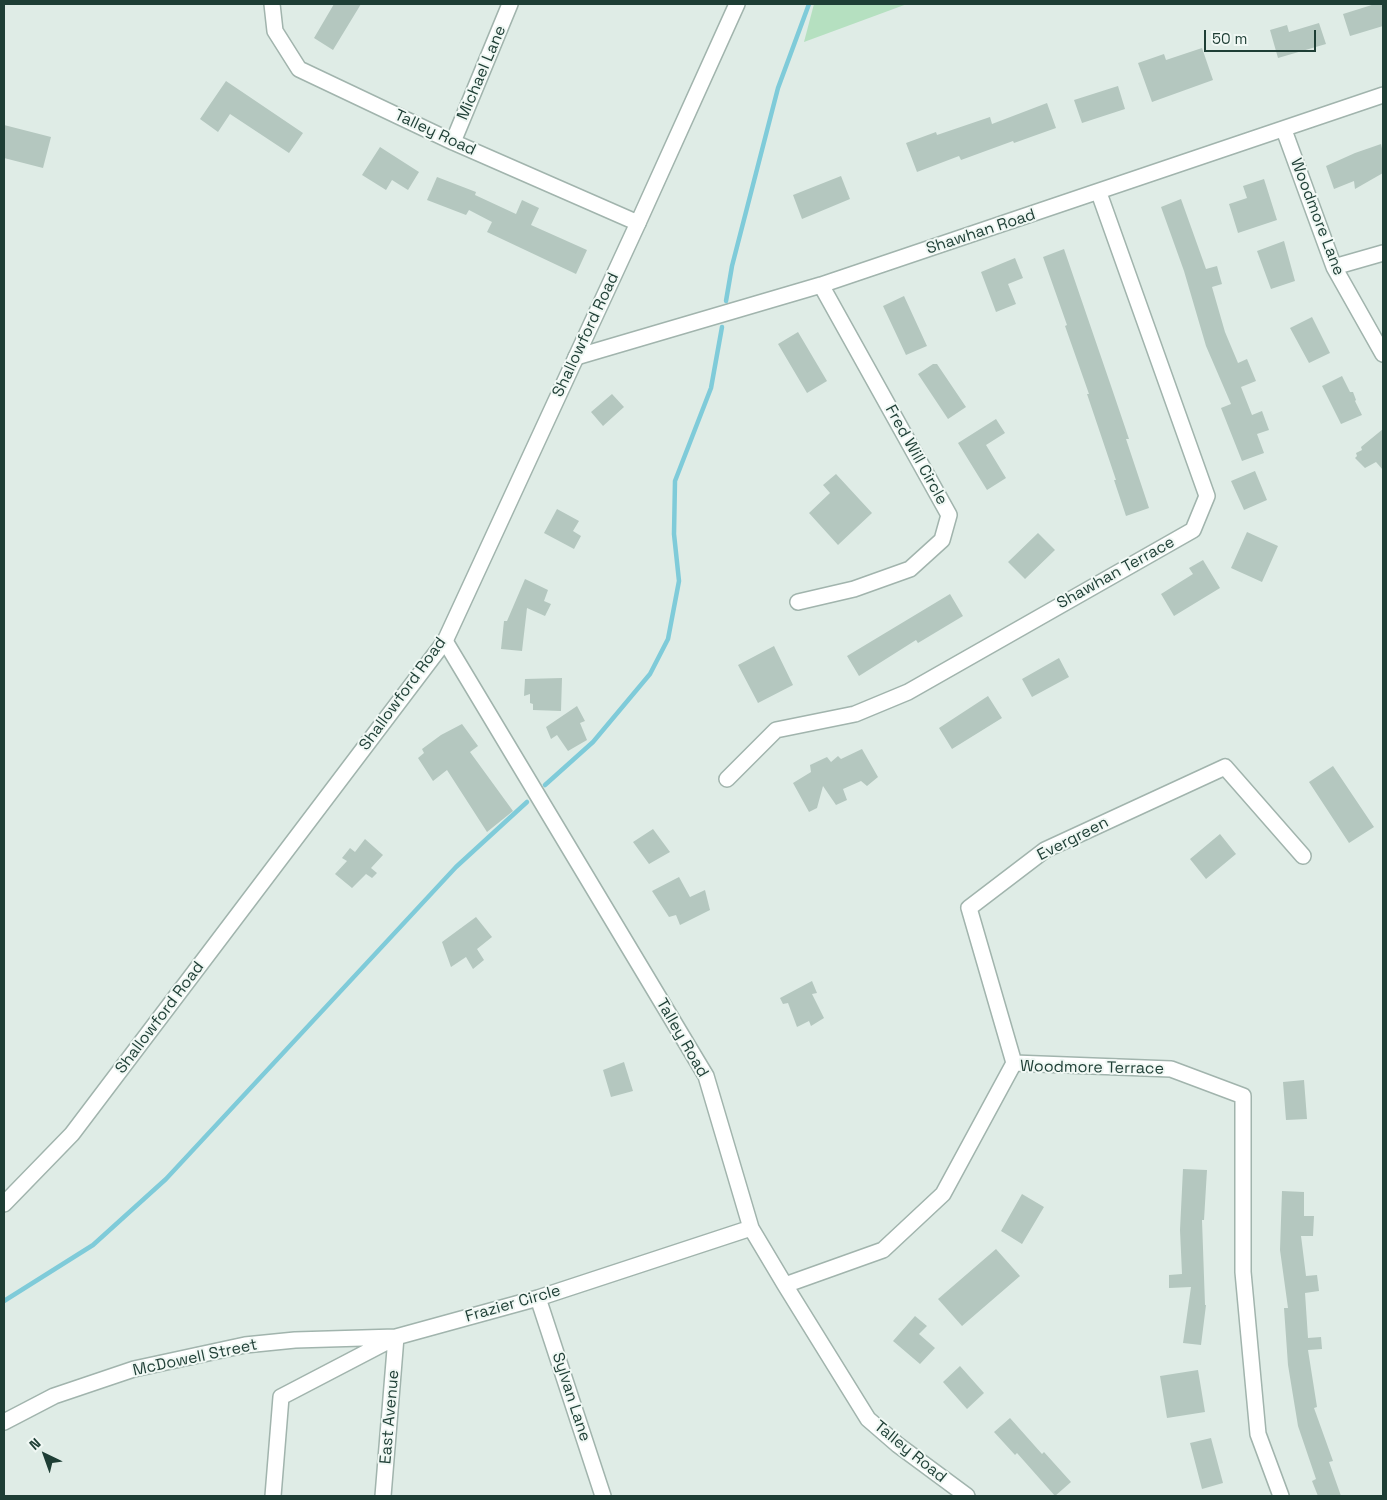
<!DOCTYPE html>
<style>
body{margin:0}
#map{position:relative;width:1387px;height:1500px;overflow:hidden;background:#dfece6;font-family:"Space Grotesk",sans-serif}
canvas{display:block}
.frame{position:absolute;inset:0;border:5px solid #1e3e35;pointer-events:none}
.north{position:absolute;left:20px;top:1430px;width:50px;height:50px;-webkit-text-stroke:4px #f0f8f4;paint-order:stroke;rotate:318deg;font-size:14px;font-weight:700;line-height:20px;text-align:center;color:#1e3e35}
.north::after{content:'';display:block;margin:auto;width:18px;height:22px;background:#1e3e35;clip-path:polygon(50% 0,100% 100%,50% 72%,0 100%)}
.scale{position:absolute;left:1204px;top:30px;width:112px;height:22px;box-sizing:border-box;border:2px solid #1e3e35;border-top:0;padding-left:6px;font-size:15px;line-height:18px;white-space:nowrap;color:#1e3e35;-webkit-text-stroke:4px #f0f8f4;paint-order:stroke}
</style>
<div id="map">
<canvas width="1387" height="1500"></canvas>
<div class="frame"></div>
<div class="north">N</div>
<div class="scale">50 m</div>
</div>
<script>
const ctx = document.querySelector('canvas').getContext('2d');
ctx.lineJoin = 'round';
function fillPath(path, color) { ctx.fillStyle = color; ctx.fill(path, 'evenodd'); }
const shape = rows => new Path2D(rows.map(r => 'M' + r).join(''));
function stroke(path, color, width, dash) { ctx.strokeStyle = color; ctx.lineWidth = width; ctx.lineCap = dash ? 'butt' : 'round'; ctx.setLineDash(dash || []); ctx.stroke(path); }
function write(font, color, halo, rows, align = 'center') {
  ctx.font = font + ' "Space Grotesk",sans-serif'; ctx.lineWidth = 4; ctx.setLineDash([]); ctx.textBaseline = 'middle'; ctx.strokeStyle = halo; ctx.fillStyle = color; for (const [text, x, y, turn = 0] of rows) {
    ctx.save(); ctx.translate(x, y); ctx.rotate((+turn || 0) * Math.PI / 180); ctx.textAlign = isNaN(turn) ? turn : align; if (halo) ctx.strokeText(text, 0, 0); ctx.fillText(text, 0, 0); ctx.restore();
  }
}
const green = shape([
 [814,4,907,4,804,42]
]);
const stream = shape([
 [726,301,732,266,778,88,809,4],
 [545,785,593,742,650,674,668,639,679,581,674,534,675,481,711,388,722,327],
 [4,1301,93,1245,166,1179,456,867,527,802]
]);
const building = shape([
 [334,4,361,4,333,50,314,38],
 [1375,4,1383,4,1383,26,1350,36,1343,14],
 [1319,23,1326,44,1278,58,1270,30,1287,25,1289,32],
 [1202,48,1213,80,1152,102,1138,63,1164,54,1166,60],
 [226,81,303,133,289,153,230,114,218,132,200,119],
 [1118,86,1125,109,1082,123,1074,100],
 [1047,103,1056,128,1014,143,1013,141,961,160,959,156,917,172,906,143,936,132,937,135,990,117,992,124],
 [4,125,51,137,43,168,4,158],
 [1381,144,1383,153,1383,173,1355,189,1354,181,1334,189,1326,166,1355,153],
 [380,147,419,172,408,190,392,180,386,190,362,175],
 [841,176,850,199,802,219,793,195],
 [437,177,476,192,475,195,516,214,522,200,539,208,531,225,587,250,576,274,487,232,492,222,469,210,466,215,427,200],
 [1264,179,1277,220,1238,233,1229,204,1247,198,1243,186],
 [1181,199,1206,269,1217,266,1222,284,1212,287,1225,332,1238,363,1247,359,1256,381,1241,387,1252,415,1262,411,1269,430,1257,434,1264,453,1242,461,1221,408,1231,404,1206,346,1184,271,1161,207],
 [1284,241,1295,281,1271,289,1257,251],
 [1064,249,1111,386,1129,439,1126,439,1149,508,1126,516,1114,480,1116,480,1087,394,1089,394,1065,326,1067,325,1043,257],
 [1015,258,1023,278,1008,284,1016,304,996,312,981,272],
 [904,296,927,346,906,355,883,306],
 [1312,317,1330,353,1309,363,1290,328],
 [798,332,827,381,807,393,778,344],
 [933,364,937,364,966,407,948,419,918,374],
 [1342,376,1350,392,1353,392,1356,400,1355,401,1362,415,1341,424,1322,386],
 [612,394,624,407,603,426,591,412],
 [996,419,1005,433,986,445,1006,478,987,490,958,443],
 [1383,429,1383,470,1376,462,1365,468,1355,458,1357,456,1356,453,1362,450,1361,447],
 [1255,471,1267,500,1244,510,1231,481],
 [836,474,872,513,838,545,809,513,830,493,823,485],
 [557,509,579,521,573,531,581,536,574,549,544,533],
 [1247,532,1278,546,1262,582,1231,568],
 [1038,533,1055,550,1025,579,1008,562],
 [1203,560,1220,588,1174,616,1161,594,1193,574,1189,568],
 [525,579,548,590,544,601,551,604,545,616,527,608,522,651,501,649,504,621,507,621],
 [950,594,963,616,918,643,916,640,859,676,847,656],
 [774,646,793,685,758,703,738,665],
 [1059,658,1069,677,1032,697,1022,679],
 [562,678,561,711,533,710,533,704,530,703,530,694,524,696,525,679],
 [988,696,1002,718,952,749,939,728],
 [577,706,585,721,580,723,587,740,568,751,557,735,551,739,546,727],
 [462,724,478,746,470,752,513,811,487,832,447,770,433,781,418,758,424,753,422,749,441,735],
 [862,749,878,777,867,786,861,781,843,789,847,800,836,805,823,786,817,808,809,812,793,783,811,772,810,765,827,757,831,762,838,756,841,759],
 [1333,766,1374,827,1349,843,1309,782],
 [653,829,670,852,649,864,633,842],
 [1220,834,1236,854,1206,879,1190,859],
 [365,839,383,855,371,868,377,873,372,878,366,874,352,888,335,874,347,861,342,858,350,848,355,852],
 [679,877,690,897,705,890,710,910,680,925,676,915,669,917,652,891],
 [476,917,492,937,477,949,484,960,473,969,466,957,451,967,442,942],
 [812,981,817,993,812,994,824,1018,811,1026,809,1021,797,1027,788,1003,783,1004,780,998],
 [624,1062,633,1091,611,1097,603,1070],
 [1304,1080,1307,1119,1286,1120,1283,1082],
 [1183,1169,1207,1170,1204,1220,1202,1220,1205,1305,1206,1305,1201,1345,1183,1343,1191,1287,1169,1288,1169,1275,1182,1274,1180,1230],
 [1282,1191,1304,1192,1304,1216,1314,1216,1313,1236,1301,1236,1306,1276,1317,1275,1319,1291,1305,1293,1308,1338,1321,1337,1322,1349,1308,1350,1317,1407,1314,1408,1333,1461,1329,1462,1341,1496,1318,1496,1312,1481,1316,1479,1298,1426,1288,1365,1284,1308,1288,1308,1280,1250],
 [1022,1194,1044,1207,1022,1244,1001,1231],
 [996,1249,1020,1276,962,1326,938,1299],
 [915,1316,927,1326,919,1334,935,1348,920,1364,893,1341],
 [960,1366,984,1393,967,1409,943,1382],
 [1198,1370,1205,1412,1167,1418,1160,1376],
 [1010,1418,1042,1454,1044,1452,1071,1482,1055,1496,1017,1453,1015,1455,994,1432],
 [1211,1438,1223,1483,1202,1489,1190,1443]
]);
const minor = shape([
 [272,4,275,31,299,69,453,142,638,223],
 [1284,130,1334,267,1383,354],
 [453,142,510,4],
 [1334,267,1383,253],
 [576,357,821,285,1383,95],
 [798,602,854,589,910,569,942,540,949,515,821,285],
 [445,641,706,1076,751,1228,785,1285,868,1419,898,1445,967,1496],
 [727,779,776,730,855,714,908,692,1193,530,1207,496,1099,193],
 [1014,1063,969,908,1045,850,1225,767,1303,856],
 [785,1285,883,1250,943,1194,1014,1063,1171,1069,1243,1096,1243,1272,1258,1434,1281,1496],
 [538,1298,603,1496],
 [4,1422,54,1396,134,1369,245,1345,295,1340,396,1337,383,1496],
 [273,1496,281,1397,396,1337,538,1298,751,1228]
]);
const tertiary = shape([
 [4,1204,72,1134,445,641,638,223,737,4]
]);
const streetNames = [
 ["Michael Lane",482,73,-67],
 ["Talley Road",435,133,25],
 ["Woodmore Lane",1317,217,69],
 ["Shawhan Road",981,232,-18],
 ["Shallowford Road",586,335,-65],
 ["Fred Will Circle",916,455,61],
 ["Shawhan Terrace",1116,573,-29],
 ["Shallowford Road",403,694,-54],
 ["Evergreen",1073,839,-27],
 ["Shallowford Road",160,1018,-53],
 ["Talley Road",682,1038,60],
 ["Woodmore Terrace",1092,1068,1],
 ["Frazier Circle",513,1304,-16],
 ["McDowell Street",195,1358,-12],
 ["Sylvan Lane",571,1397,72],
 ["East Avenue",390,1417,-85],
 ["Talley Road",910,1452,39]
];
fillPath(green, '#b5e0c0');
stroke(stream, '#7fcbd9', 4.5);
fillPath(building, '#b4c7bf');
stroke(minor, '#a1b4ad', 18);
stroke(tertiary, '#a1b4ad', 18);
stroke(minor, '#fff', 15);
stroke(tertiary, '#fff', 15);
write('16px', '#1e3e35', '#f0f8f4', streetNames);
</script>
